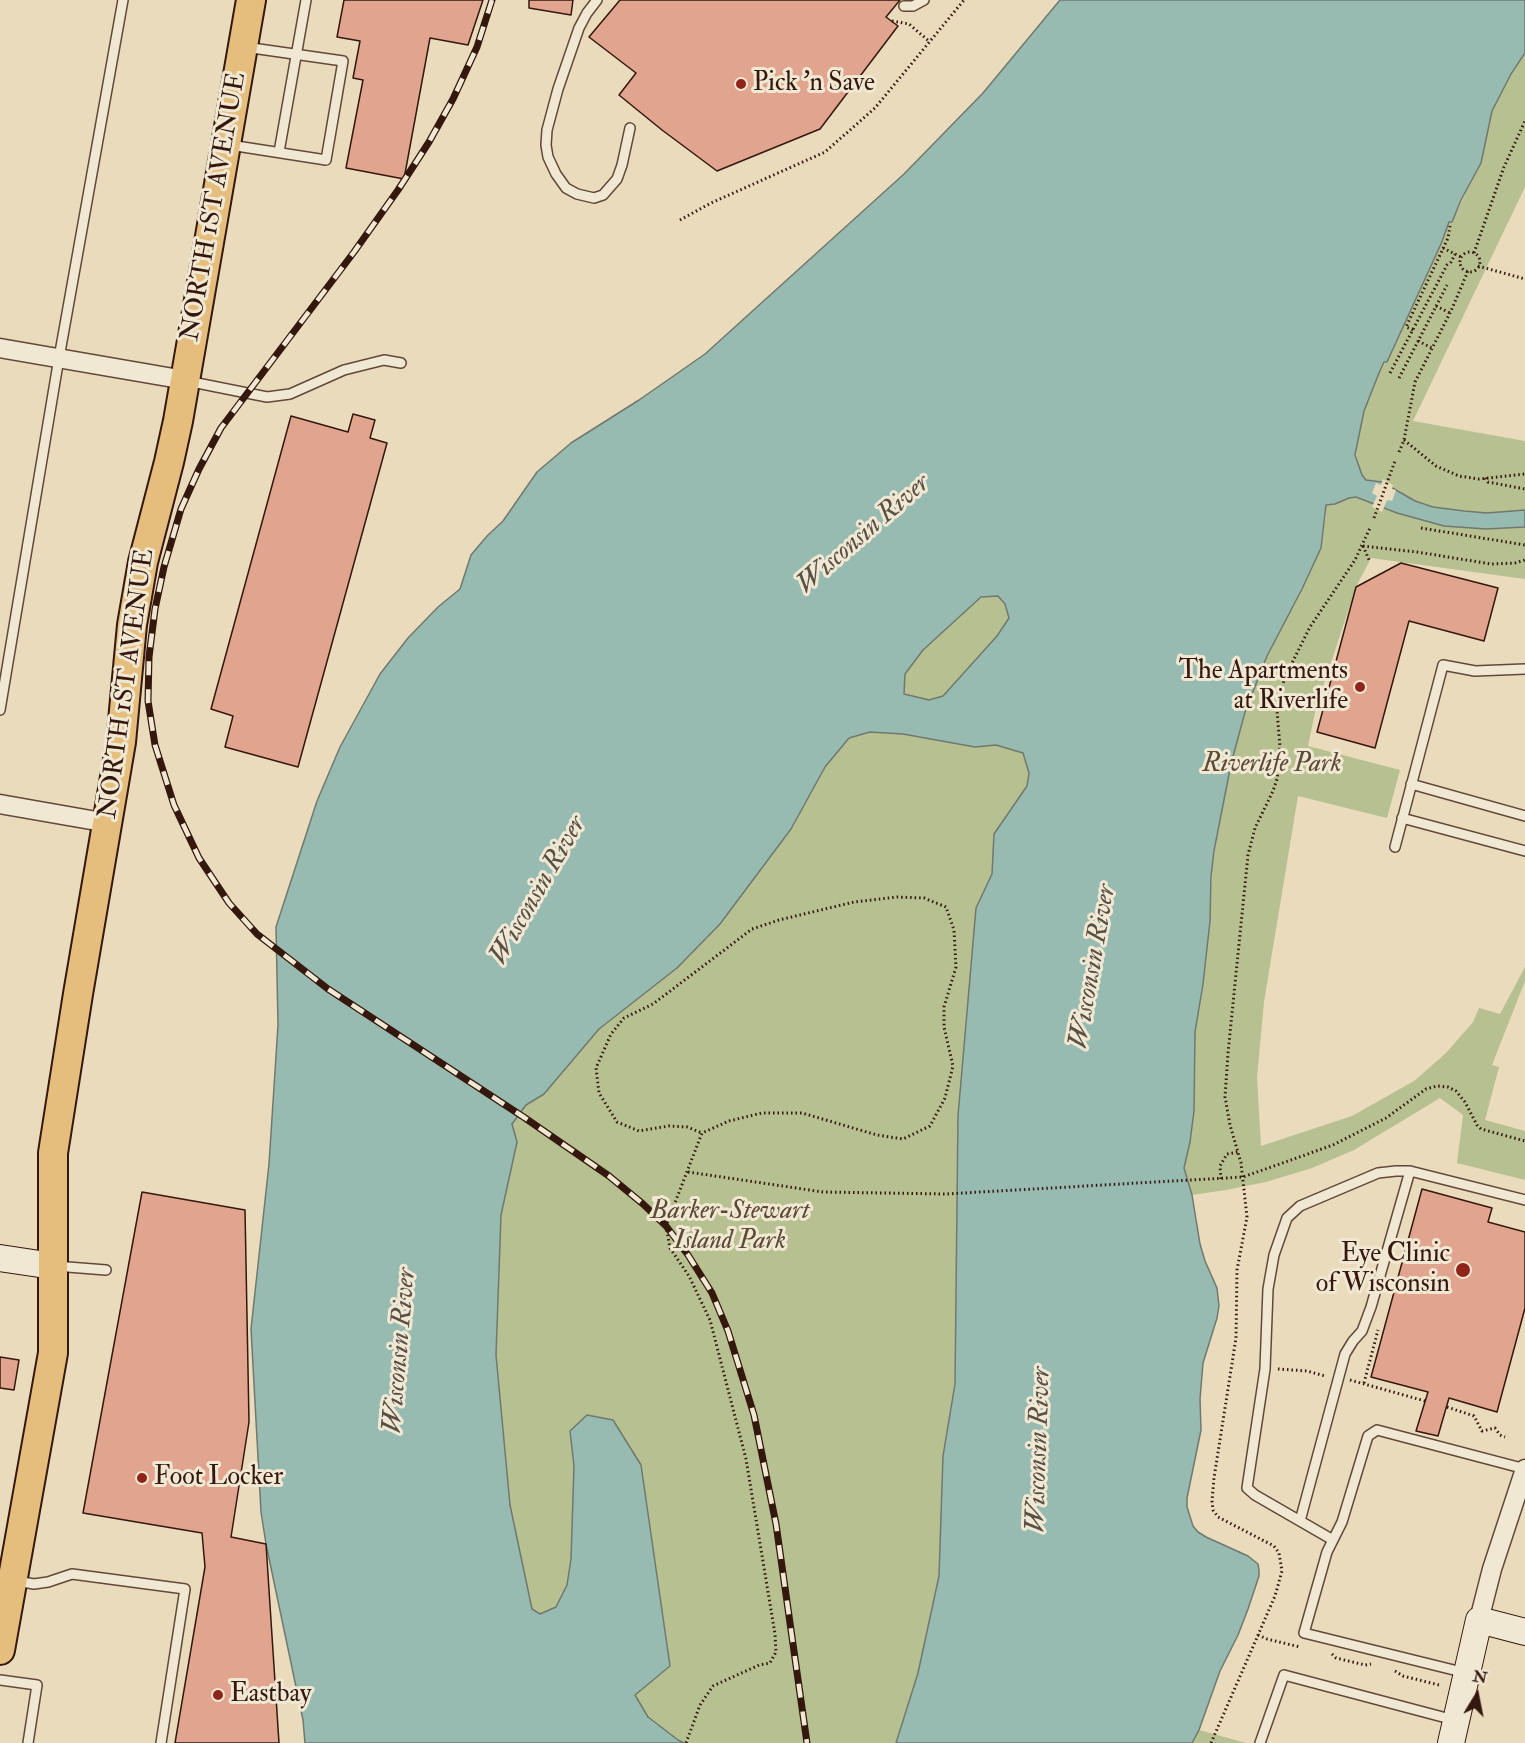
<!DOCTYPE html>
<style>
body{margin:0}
#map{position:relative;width:1525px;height:1743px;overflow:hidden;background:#eadbbc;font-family:"IM FELL Double Pica",serif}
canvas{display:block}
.north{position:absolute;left:1447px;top:1665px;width:60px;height:60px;-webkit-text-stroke:4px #f1e8d3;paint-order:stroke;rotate:10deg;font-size:16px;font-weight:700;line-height:24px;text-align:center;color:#34170d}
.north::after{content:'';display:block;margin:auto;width:21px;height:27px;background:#34170d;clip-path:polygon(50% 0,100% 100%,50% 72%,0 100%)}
</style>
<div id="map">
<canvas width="1525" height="1743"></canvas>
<div class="north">N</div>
</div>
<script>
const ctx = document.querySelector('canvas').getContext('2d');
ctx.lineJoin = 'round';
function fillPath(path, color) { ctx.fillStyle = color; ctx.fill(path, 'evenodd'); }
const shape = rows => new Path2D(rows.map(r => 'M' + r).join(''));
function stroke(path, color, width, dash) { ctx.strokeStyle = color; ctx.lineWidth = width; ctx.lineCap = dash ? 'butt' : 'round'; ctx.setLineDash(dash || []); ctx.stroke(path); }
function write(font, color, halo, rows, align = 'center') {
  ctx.font = font + ' "IM FELL Double Pica",serif'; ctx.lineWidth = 6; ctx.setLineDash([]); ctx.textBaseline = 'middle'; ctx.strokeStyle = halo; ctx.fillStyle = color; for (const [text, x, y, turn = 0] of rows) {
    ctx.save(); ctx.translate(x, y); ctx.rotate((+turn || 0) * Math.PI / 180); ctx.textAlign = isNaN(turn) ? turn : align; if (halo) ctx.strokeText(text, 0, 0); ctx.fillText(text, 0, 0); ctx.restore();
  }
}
const green = shape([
 [1525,53,1525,187,1413,421,1525,441,1525,510,1487,513,1433,507,1415,501,1382,482,1366,480,1362,475,1356,460,1357,446,1364,411,1379,374,1385,362,1387,362,1441,244,1449,221,1452,222,1474,175,1481,163,1492,111,1511,74],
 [1356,497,1397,513,1444,526,1486,529,1525,527,1525,579,1371,558,1356,587,1316,708,1308,746,1400,770,1387,818,1298,796,1264,1002,1257,1077,1261,1146,1352,1116,1414,1081,1446,1053,1473,1022,1479,1008,1500,1014,1525,967,1525,981,1492,1065,1499,1067,1485,1120,1525,1131,1525,1180,1457,1163,1463,1115,1440,1098,1354,1150,1312,1168,1266,1182,1226,1190,1192,1195,1184,1168,1190,1141,1194,1111,1195,1032,1203,984,1210,921,1212,865,1231,764,1242,722,1257,678,1272,645,1302,589,1321,548,1326,514,1325,507,1326,505,1349,498],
 [998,596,1005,604,1009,618,997,636,943,696,929,700,903,694,905,674,923,650,981,597],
 [870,732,903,734,975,747,995,745,1023,753,1029,773,1027,786,994,834,992,874,976,908,958,1116,955,1384,943,1456,939,1576,918,1673,896,1743,684,1743,678,1740,648,1717,635,1694,570,1431,574,1466,571,1559,567,1585,556,1607,540,1614,532,1609,510,1505,496,1355,501,1215,517,1142,512,1124,526,1105,544,1094,599,1029,677,968,720,924,791,829,825,767,849,738],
 [1199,1730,1246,1743,1192,1743]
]);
const water = shape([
 [1060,0,1525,0,1525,53,1511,74,1492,111,1481,163,1461,200,1452,222,1449,222,1441,244,1387,362,1384,362,1379,373,1364,411,1355,455,1362,475,1366,480,1382,482,1415,501,1433,507,1464,511,1487,513,1525,510,1525,527,1486,529,1444,526,1397,513,1356,497,1349,498,1335,504,1326,505,1321,548,1302,589,1267,656,1245,712,1231,764,1214,851,1211,876,1210,921,1203,984,1195,1032,1194,1111,1190,1142,1184,1168,1192,1195,1200,1244,1205,1261,1217,1288,1219,1306,1217,1318,1203,1363,1200,1399,1201,1430,1187,1498,1187,1507,1193,1526,1198,1532,1206,1537,1248,1556,1258,1564,1259,1570,1259,1576,1248,1609,1238,1635,1220,1671,1199,1730,1192,1743,896,1743,918,1673,939,1576,943,1456,955,1384,958,1116,976,908,992,874,994,834,1027,786,1029,773,1023,753,996,745,975,747,903,734,870,732,849,738,825,767,791,829,720,924,677,968,599,1029,544,1094,526,1105,512,1124,517,1142,501,1215,496,1355,510,1505,532,1609,540,1614,556,1607,567,1585,571,1559,574,1466,570,1431,587,1415,613,1420,641,1465,670,1666,635,1695,648,1717,678,1740,684,1743,305,1743,303,1720,266,1544,261,1512,251,1329,269,1164,278,1025,276,927,317,801,340,747,380,674,408,638,438,607,460,589,471,555,487,536,503,521,537,472,571,443,639,400,705,354,904,174,983,93,1060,0],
 [998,596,1005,604,1009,618,997,636,943,696,929,700,904,694,905,674,923,650,981,597,998,596]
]);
const pier = shape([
 [1383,479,1393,485,1392,489,1396,490,1392,501,1387,500,1382,512,1372,507,1377,496,1372,493,1376,483,1381,485]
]);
const building = shape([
 [344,0,483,0,468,45,430,38,404,179,346,168,363,80,353,78,360,41,337,37,344,0],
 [529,0,573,0,571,15,529,8,529,0],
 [620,0,900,0,886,17,898,26,820,129,717,171,662,130,619,95,636,73,589,37,620,0],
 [353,414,375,420,370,438,387,443,298,767,225,747,233,716,211,709,291,416,348,432,353,414],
 [1401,563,1498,588,1484,641,1409,621,1375,748,1317,732,1356,587,1401,563],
 [1422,1189,1492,1208,1488,1222,1525,1232,1525,1308,1497,1412,1449,1398,1438,1436,1416,1431,1428,1392,1371,1377,1422,1189],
 [142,1192,245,1210,249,1422,231,1537,266,1544,279,1743,175,1743,205,1567,202,1533,83,1513,142,1192],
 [0,1357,19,1360,14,1390,0,1388,0,1357]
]);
const path = shape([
 [892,21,909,24,930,42],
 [680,220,711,203,825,152,875,108,964,0],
 [1443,248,1461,257],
 '1460 262a10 10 0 1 1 20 0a10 10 0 1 1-20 0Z',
 [1474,253,1504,167,1525,121],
 [1478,266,1525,279],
 [1436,306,1450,313],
 [1413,330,1406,327,1448,238,1450,226],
 [1418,341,1432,348],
 [1390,373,1447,265,1451,262,1455,254],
 [1399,378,1447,285],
 [1404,440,1436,466,1459,476,1479,479,1525,474],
 [1399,452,1404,440,1415,382,1451,311,1468,271],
 [1485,478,1488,482,1525,489],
 [1374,518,1395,461],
 [1421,528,1525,545],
 [1363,546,1417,552,1491,564,1515,563,1525,560],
 [1363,546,1370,562],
 [688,1172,823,1192,946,1194,1243,1177,1333,1145,1386,1118,1426,1089,1437,1086,1448,1087,1456,1091,1465,1102,1477,1125,1481,1129,1525,1141],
 [1221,1179,1220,1166,1227,1154,1238,1152],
 [1278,1369,1307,1371,1325,1376],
 [1350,1380,1425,1401],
 [1364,1383,1378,1330],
 [1447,1407,1474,1416,1482,1431,1495,1428,1500,1435,1505,1437],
 [1258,1635,1267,1639,1300,1647],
 [1332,1654,1336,1658,1365,1665,1371,1664],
 [1395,1671,1403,1676,1439,1685],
 [686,1743,700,1705,713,1686,759,1665,770,1663,776,1652,775,1634,746,1459,710,1320,689,1276,670,1248,666,1226,702,1133,729,1121,762,1113,802,1113,877,1135,903,1139,930,1126,945,1098,953,1066,944,1027,944,1007,956,967,954,930,946,907,924,898,897,897,854,902,779,920,752,929,653,1004,624,1018,611,1034,596,1068,599,1093,617,1122,639,1131,669,1126,687,1127,702,1133],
 [1211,1743,1275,1596,1282,1571,1279,1553,1274,1546,1218,1517,1213,1510,1212,1501,1214,1478,1236,1338,1237,1270,1247,1217,1241,1163,1230,1125,1225,1097,1228,1053,1248,855,1255,828,1273,791,1277,779,1280,747,1277,711,1279,697,1285,677,1310,627,1355,560,1370,528]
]);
const lane = shape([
 [597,0,587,13,579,28,558,89,547,130,546,145,548,157,556,174,566,188,577,194,594,198,603,195,617,179,622,165,630,128],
 [904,6,913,6,924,0],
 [230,145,326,160,343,61,245,47],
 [279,152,306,0],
 [187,381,267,397,290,394,344,370,384,360,401,363],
 [0,710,59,358,123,0],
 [1411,784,1525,816],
 [1402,818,1525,851],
 [1395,847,1443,665,1475,671,1525,669],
 [55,1266,106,1270],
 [1300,1521,1345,1354,1353,1341,1362,1331,1371,1307,1410,1171],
 [1333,1540,1255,1495,1247,1488,1265,1369,1268,1289,1274,1255,1287,1218,1300,1206,1378,1173,1396,1171,1410,1171,1525,1200],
 [16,1581,34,1584,48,1582,72,1574,185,1589,161,1743],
 [1466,1673,1304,1633,1327,1552,1342,1522,1368,1436,1377,1430,1525,1469],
 [0,1680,37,1685,28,1743],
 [1260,1743,1284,1675,1454,1720]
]);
const street = shape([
 [0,348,185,380],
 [0,804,108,823],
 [1479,1620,1492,1569,1525,1469]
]);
const secondary = shape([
 [0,1258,53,1266],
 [1451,1743,1479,1620,1525,1632]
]);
const primary = shape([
 [0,1650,53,1353,53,1153,78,994,121,742,132,625,143,562,169,462,178,421,251,0]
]);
const rail = shape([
 [492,0,477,47,453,99,429,142,398,190,354,252,221,428,199,469,181,509,164,567,155,609,149,657,148,701,155,745,174,805,199,858,229,903,257,934,328,989,525,1118,609,1176,643,1204,666,1226,688,1255,712,1293,728,1331,754,1415,776,1524,807,1743]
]);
const markers = [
 [741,84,6,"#8f2418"],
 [1360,687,6,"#8f2418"],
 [1463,1270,8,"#8f2418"],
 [142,1478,6,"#8f2418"],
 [218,1695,6,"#8f2418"]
];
const poiNames = [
 ["Pick 'n Save",753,84],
 ["The Apartments",1348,672,"right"],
 ["at Riverlife",1348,702,"right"],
 ["Eye Clinic",1450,1255,"right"],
 ["of Wisconsin",1450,1285,"right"],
 ["Foot Locker",154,1478],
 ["Eastbay",230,1695]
];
const streetNames = [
 ["NORTH 1ST AVENUE",215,207,-80],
 ["NORTH 1ST AVENUE",128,684,-82]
];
const parkNames = [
 ["Riverlife Park",1272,765],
 ["Barker-Stewart",730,1212],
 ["Island Park",730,1242]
];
const waterNames = [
 ["Wisconsin River",864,535,-41],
 ["Wisconsin River",539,891,-60],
 ["Wisconsin River",1094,967,-80],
 ["Wisconsin River",401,1351,-85],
 ["Wisconsin River",1040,1450,-88]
];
fillPath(green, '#b7c090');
fillPath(water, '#98bbb1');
stroke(water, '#70796f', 1.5);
fillPath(pier, '#eadbbc');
fillPath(building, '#e1a58f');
stroke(building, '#34170d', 1.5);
stroke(lane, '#624839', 12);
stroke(street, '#624839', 21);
stroke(secondary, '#34170d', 28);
stroke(primary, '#34170d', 32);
stroke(path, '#34170d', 3, [1.5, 3]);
stroke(lane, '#f1e8d3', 9);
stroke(street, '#f1e8d3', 18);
stroke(secondary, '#f1e8d3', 26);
stroke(primary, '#e5be7e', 28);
stroke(rail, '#34170d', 7);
stroke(rail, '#f1e8d3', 4.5, [14]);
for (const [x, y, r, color] of markers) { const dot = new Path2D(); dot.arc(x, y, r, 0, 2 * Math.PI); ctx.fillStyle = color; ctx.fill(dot); stroke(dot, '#f1e8d3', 2); }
write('26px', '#34170d', '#f1e8d3', poiNames, 'left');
write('26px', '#34170d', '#f1e8d3', streetNames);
write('italic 26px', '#5b4a34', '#f1e8d3', parkNames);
write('italic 27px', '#575046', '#f1e8d3', waterNames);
</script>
